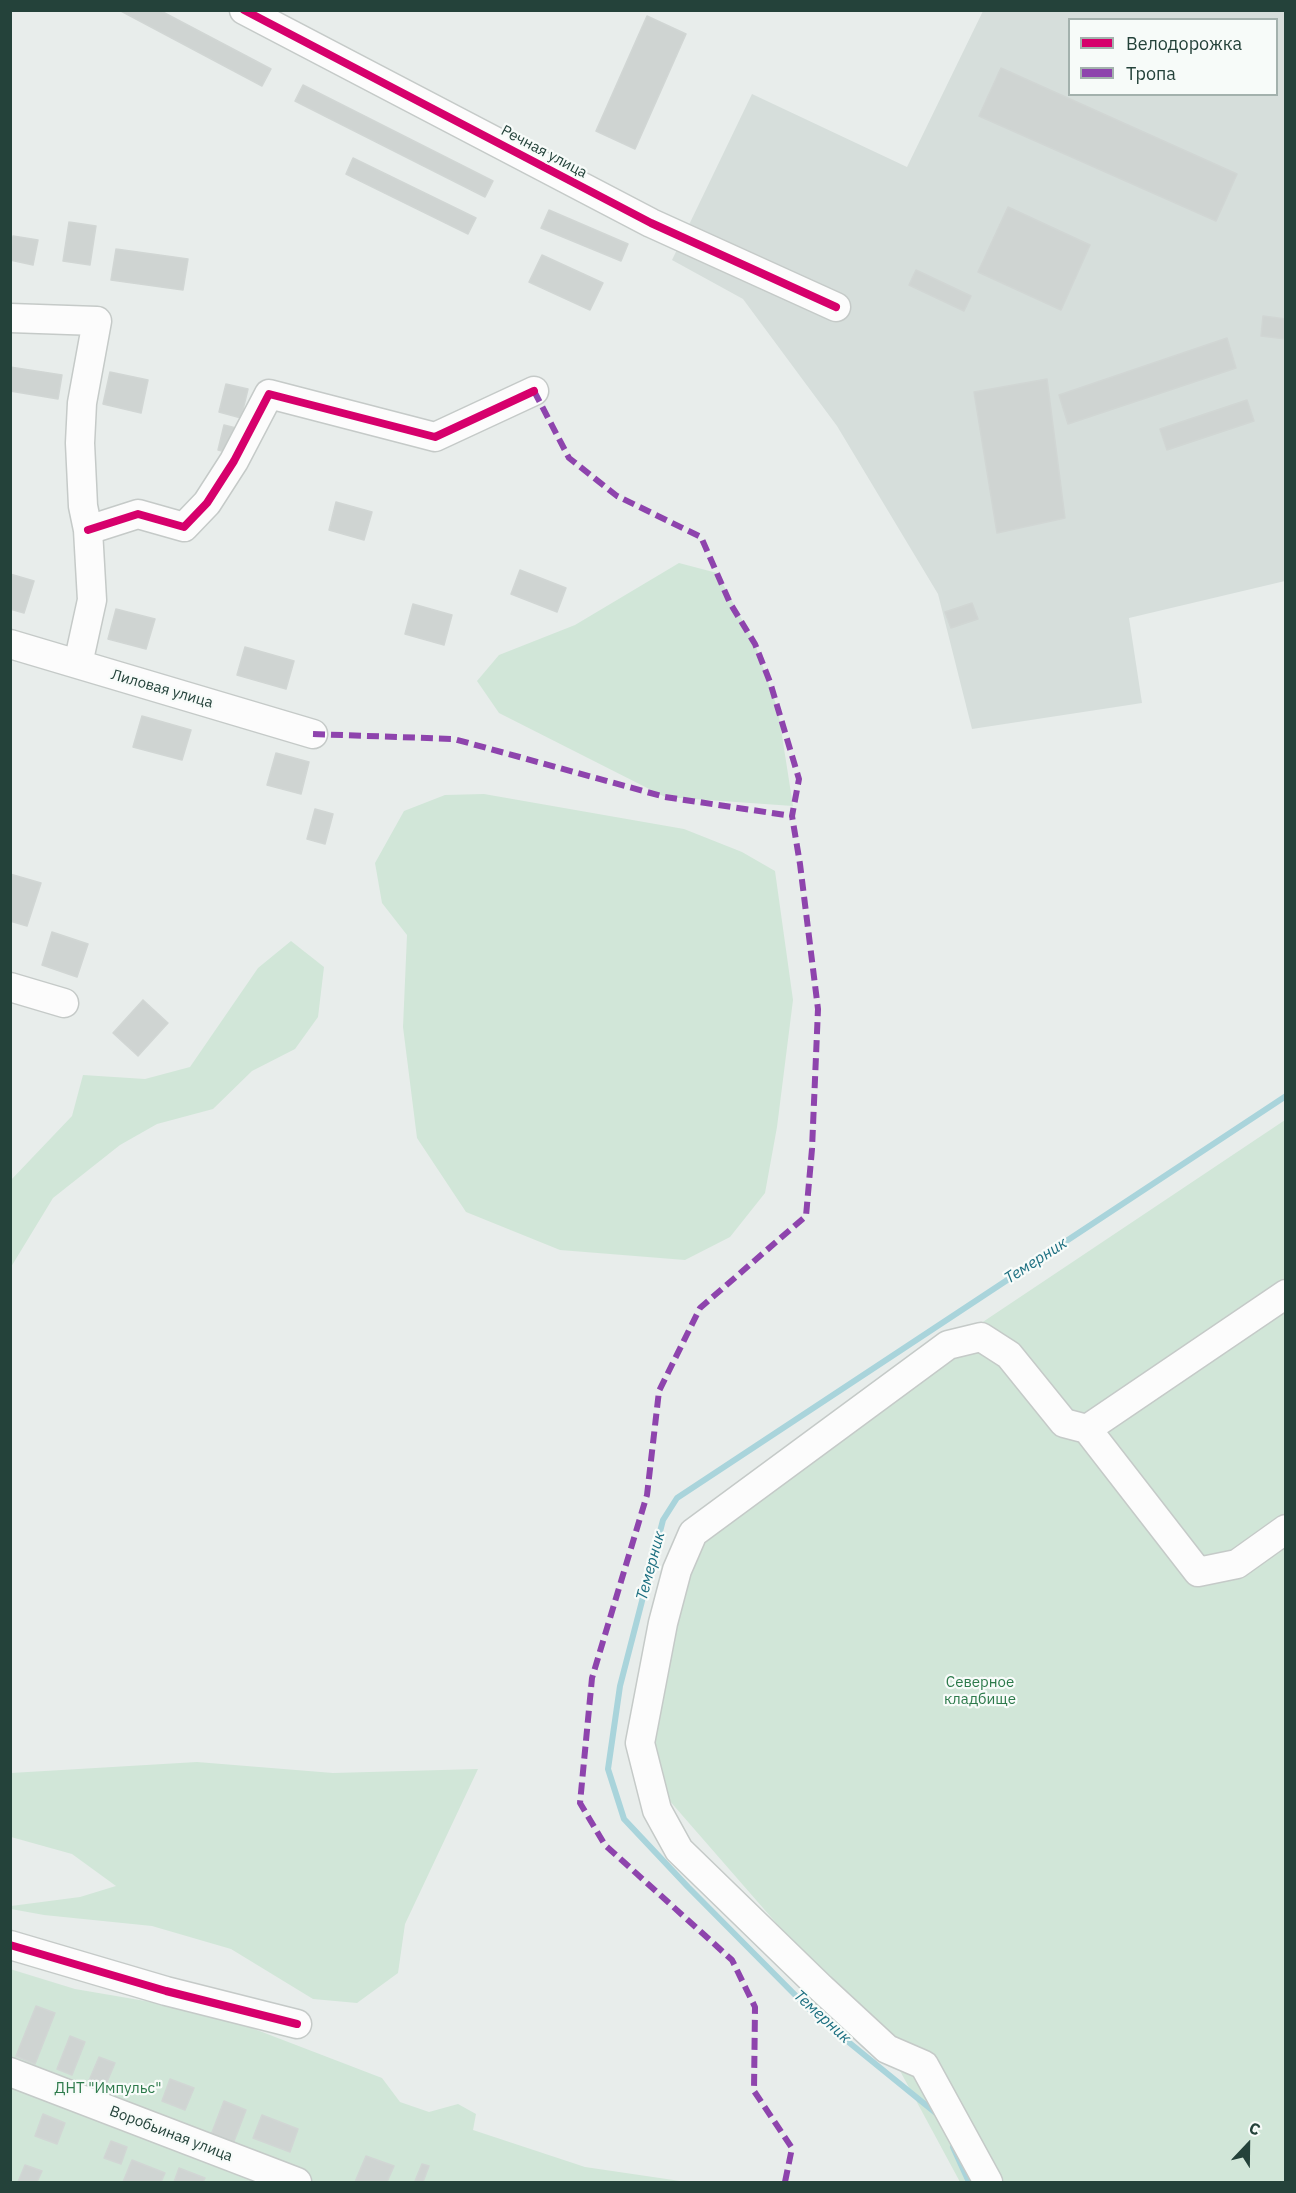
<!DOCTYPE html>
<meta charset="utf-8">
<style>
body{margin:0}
#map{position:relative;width:1296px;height:2193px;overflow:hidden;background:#e8edeb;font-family:"IBM Plex Sans",sans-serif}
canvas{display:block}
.frame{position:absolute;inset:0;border:12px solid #24423a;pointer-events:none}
.legend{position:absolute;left:1068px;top:18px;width:210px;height:78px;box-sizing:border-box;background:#f7fbf9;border:2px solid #a3b1ad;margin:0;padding:8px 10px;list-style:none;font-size:18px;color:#24423a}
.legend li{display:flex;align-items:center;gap:12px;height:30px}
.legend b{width:30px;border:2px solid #a3b1ad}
.north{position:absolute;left:1218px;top:2115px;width:60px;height:60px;-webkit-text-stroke:4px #f7fbf9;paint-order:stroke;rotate:22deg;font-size:16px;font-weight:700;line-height:24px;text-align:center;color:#24423a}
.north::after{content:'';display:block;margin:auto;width:21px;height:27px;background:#24423a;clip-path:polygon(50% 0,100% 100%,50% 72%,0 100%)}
</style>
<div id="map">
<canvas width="1296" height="2193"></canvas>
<div class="frame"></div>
<ul class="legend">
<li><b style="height:8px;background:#d6006c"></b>Велодорожка</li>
<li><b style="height:8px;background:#8e44ad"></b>Тропа</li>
</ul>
<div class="north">С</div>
</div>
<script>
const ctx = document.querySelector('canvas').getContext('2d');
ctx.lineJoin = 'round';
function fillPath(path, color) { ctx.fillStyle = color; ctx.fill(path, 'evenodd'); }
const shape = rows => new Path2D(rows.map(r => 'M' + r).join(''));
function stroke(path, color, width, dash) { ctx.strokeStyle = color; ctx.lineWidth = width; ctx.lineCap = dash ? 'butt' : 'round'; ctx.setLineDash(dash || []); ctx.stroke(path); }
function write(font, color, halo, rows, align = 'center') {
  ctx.font = font + ' "IBM Plex Sans",sans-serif'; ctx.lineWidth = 4.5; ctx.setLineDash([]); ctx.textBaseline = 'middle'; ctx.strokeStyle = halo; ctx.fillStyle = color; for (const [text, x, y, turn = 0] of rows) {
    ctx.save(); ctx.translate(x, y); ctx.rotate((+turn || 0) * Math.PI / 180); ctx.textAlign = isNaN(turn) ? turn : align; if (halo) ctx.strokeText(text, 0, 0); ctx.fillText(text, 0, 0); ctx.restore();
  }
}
const built = shape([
 [983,11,1285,11,1285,581,1129,618,1142,703,972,729,938,594,837,426,743,299,672,260,752,94,907,167],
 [1070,20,1276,20,1276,94,1070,94]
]);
const green = shape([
 [679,563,717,573,755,644,778,710,793,806,665,797,499,713,477,681,499,655,575,625],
 [484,794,684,829,742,852,775,871,793,1000,777,1127,765,1193,730,1237,685,1260,560,1250,466,1212,417,1138,403,1027,407,935,382,903,375,863,404,811,445,795],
 [291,941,324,967,318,1017,295,1049,252,1071,213,1109,157,1124,120,1145,53,1198,11,1267,11,1180,72,1116,83,1075,145,1079,190,1067,258,968],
 [1285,1120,1285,2182,960,2182,892,2056,648,1776,691,1517],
 [197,1762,333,1773,478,1769,405,1924,398,1973,357,2003,313,1999,231,1949,152,1926,44,1915,11,1909,11,1906,80,1897,116,1886,72,1854,11,1837,11,1773],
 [10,1969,75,1989,210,2012,382,2078,400,2102,429,2112,458,2104,476,2114,473,2130,585,2167,687,2182,11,2182]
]);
const stream = shape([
 [937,2114,814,2014,688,1887,624,1819,608,1769,620,1686,663,1520,677,1498,1286,1096],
 [953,2147,969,2182]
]);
const building = shape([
 [119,10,159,10,271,69,262,86,119,10],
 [647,16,686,34,635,149,596,131,647,16],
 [1001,68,1237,174,1216,221,979,116,1001,68],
 [303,85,493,181,485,197,295,101,303,85],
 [353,158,476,218,468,234,346,174,353,158],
 [1008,207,1090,245,1061,310,978,272,1008,207],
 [549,210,628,244,621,261,541,228,549,210],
 [69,222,96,226,90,265,63,261,69,222],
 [13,236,38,240,33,265,10,260,13,236],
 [116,249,188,259,183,290,111,280,116,249],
 [542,255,603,283,590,310,529,282,542,255],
 [916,270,971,296,964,311,909,285,916,270],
 [1263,316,1286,319,1286,339,1261,336,1263,316],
 [1227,338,1236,368,1068,424,1059,395,1227,338],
 [10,367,62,375,58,399,10,391,10,367],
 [110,372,148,380,141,413,103,404,110,372],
 [1047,379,1065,518,997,533,974,392,1047,379],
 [226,384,248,389,241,418,219,412,226,384],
 [1247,400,1254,421,1167,450,1160,429,1247,400],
 [224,425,236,428,230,453,218,450,224,425],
 [336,502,372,512,364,540,329,530,336,502],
 [520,570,566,588,557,612,511,594,520,570],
 [10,574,34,581,24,613,10,609,10,574],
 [972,603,978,619,951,628,945,612,972,603],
 [413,604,452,615,444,645,405,634,413,604],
 [116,609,155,619,146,649,108,639,116,609],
 [245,647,294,661,286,689,237,675,245,647],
 [142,716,191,730,182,760,133,747,142,716],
 [276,753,309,762,301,794,267,785,276,753],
 [315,809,333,814,325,844,307,839,315,809],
 [10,874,41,883,27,926,10,921,10,874],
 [52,932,88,944,77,977,42,965,52,932],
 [143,1000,168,1023,138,1056,113,1033,143,1000],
 [36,2006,55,2013,35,2064,16,2056,36,2006],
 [70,2036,85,2042,72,2075,57,2069,70,2036],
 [99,2057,115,2063,104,2089,88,2083,99,2057],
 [170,2079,194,2088,185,2110,162,2101,170,2079],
 [224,2101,246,2110,233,2144,211,2135,224,2101],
 [43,2114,65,2123,57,2144,35,2136,43,2114],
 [262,2115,298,2129,290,2152,253,2138,262,2115],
 [111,2141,127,2147,121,2164,104,2158,111,2141],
 [366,2156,394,2166,387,2182,355,2182,366,2156],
 [132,2160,165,2173,161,2182,123,2182,132,2160],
 [422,2164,429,2166,423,2182,419,2182,415,2181,422,2164],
 [25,2165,42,2171,37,2182,18,2182,25,2165],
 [179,2168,205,2178,203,2182,174,2182,179,2168]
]);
const minor = shape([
 [244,10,651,223,836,307],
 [10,318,97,321,82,403,80,443,83,506,88,530,92,600,78,664],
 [88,530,138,514,184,527,207,503,234,461,269,394,435,437,534,391],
 [10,644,313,734],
 [10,987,64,1003],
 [1286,1294,1087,1429,1198,1572,1237,1564,1286,1529],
 [10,1945,166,1991,297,2024],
 [10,2072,297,2182],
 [988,2182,924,2065,887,2049,821,1988,679,1850,657,1810,640,1743,663,1623,677,1570,693,1533,948,1345,981,1337,1009,1355,1064,1423,1087,1429]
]);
const quiet = shape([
 [534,391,569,458,617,496,701,537,730,603,755,644,770,682,799,779,792,816,800,864,818,1009,812,1149,806,1216,700,1308,659,1391,647,1495,592,1678,580,1803,605,1845,732,1960,755,2007,754,2091,792,2148,785,2182],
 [313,734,454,739,665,797,792,816]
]);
const cycleway = shape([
 [244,10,651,223,836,307],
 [88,530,138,514,184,527,207,503,234,461,269,394,435,437,534,391],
 [10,1945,166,1991,297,2024]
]);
const streetNames = [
 ["Речная улица",544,152,28],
 ["Лиловая улица",162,689,16],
 ["Воробьиная улица",171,2134,21]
];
const parkNames = [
 ["Северное",980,1683],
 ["кладбище",980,1700],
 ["ДНТ \"Импульс\"",108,2089]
];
const waterNames = [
 ["Темерник",1036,1261,-33],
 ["Темерник",651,1566,-75],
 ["Темерник",822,2017,42]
];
fillPath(built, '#d6dedb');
fillPath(green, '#d1e6d8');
stroke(stream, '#a9d4db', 6);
fillPath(building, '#cfd4d2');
stroke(building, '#d1d6d4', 1.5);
stroke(minor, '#c5cac8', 31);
stroke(minor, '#fcfcfc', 28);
stroke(quiet, '#8e44ad', 6, [12, 6]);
stroke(cycleway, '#d6006c', 8);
write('15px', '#24423a', '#f7fbf9', streetNames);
write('15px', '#2d7a4b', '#f7fbf9', parkNames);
write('italic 16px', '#1c6f80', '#f7fbf9', waterNames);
</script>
